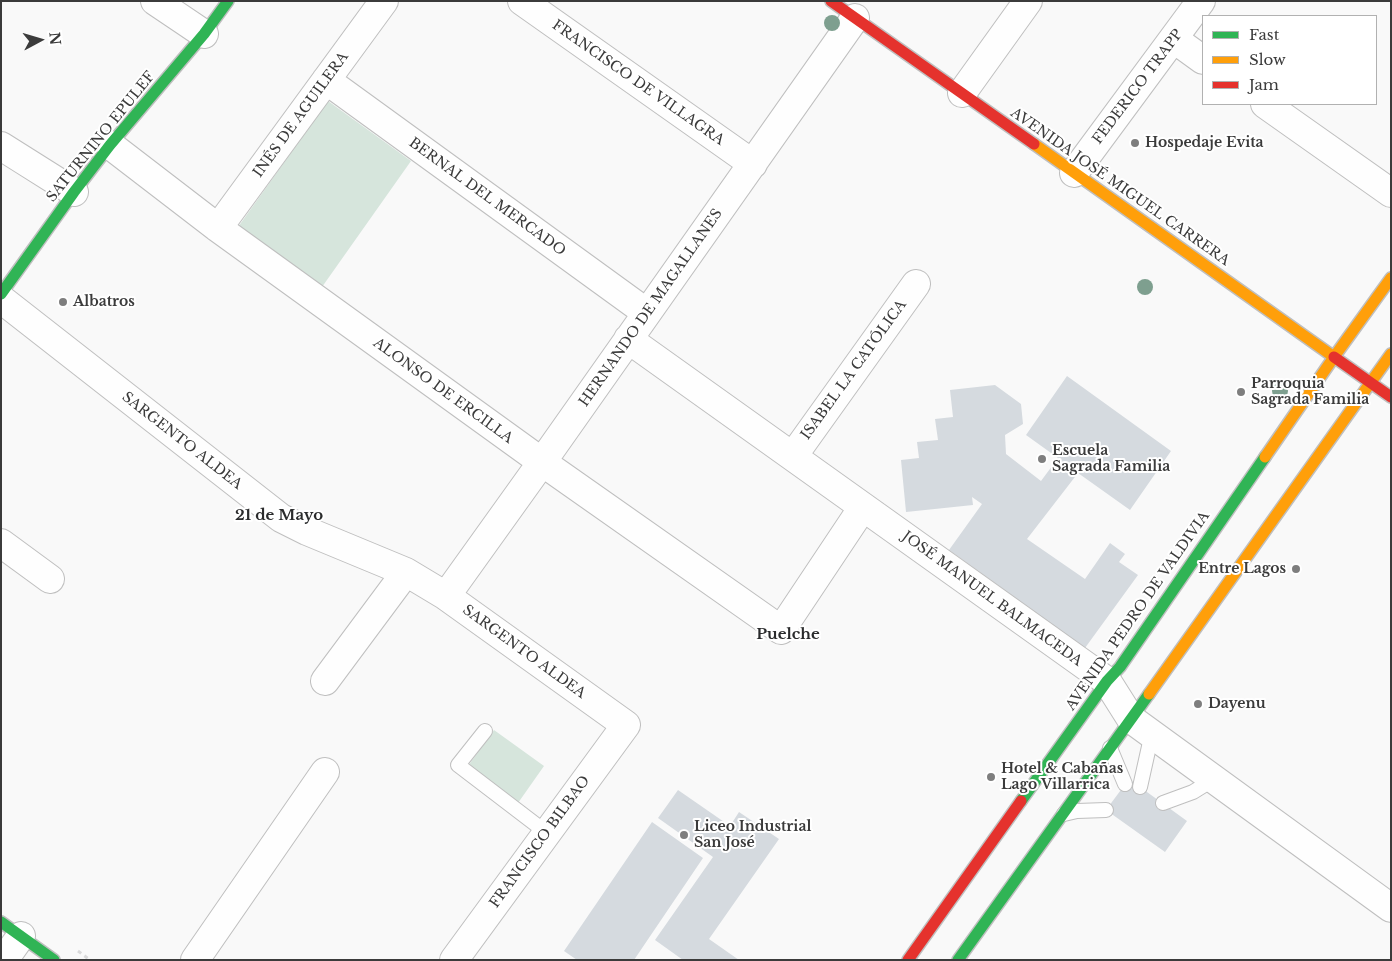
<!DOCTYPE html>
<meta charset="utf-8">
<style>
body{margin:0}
#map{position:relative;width:1392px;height:961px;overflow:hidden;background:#f9f9f9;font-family:"Libre Baskerville",serif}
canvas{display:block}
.frame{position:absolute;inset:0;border:2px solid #3b3b3b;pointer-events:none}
.legend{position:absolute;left:1202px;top:15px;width:175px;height:90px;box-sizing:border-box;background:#fff;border:1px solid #b1b1b1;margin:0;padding:6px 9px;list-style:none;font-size:15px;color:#3b3b3b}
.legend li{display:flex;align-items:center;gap:10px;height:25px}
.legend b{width:25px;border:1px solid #b1b1b1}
.north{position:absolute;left:15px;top:15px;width:50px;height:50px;-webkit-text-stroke:4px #fff;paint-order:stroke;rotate:84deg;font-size:14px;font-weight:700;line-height:20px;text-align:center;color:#3b3b3b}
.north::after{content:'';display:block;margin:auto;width:18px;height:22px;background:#3b3b3b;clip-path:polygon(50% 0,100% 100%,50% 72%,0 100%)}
</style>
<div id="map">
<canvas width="1392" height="961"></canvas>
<div class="frame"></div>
<ul class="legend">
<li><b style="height:6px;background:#30b455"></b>Fast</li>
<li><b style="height:6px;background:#ff9f0a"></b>Slow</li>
<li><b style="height:6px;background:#e5322d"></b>Jam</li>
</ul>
<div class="north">N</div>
</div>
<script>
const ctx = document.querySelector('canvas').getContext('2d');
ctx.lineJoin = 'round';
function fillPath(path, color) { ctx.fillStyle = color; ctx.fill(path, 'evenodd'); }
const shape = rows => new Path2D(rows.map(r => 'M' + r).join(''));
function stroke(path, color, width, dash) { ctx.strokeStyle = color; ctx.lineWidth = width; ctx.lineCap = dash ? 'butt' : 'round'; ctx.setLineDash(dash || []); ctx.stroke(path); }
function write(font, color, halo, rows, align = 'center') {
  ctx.font = font + ' "Libre Baskerville",serif'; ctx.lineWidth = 4; ctx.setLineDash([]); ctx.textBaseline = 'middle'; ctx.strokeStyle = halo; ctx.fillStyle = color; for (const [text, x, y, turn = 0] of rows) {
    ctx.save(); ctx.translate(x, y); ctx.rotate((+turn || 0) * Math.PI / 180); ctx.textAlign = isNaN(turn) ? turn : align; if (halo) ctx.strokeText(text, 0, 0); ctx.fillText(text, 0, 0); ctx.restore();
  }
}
const green = shape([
 [328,101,411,161,322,287,238,227],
 [494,730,544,766,518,803,468,766]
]);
const building = shape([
 [1067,376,1171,451,1130,510,1078,473,1027,539,1085,579,1110,543,1125,554,1119,562,1138,575,1085,648,949,550,982,504,972,497,973,505,906,512,901,460,919,458,917,442,938,440,935,419,953,417,950,390,995,385,1021,404,1023,424,1005,435,1006,454,1041,481,1058,458,1026,435],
 [1129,779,1187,821,1165,852,1106,810],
 [678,790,730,826,739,812,779,839,709,939,739,960,683,960,655,940,713,857,658,818],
 [652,822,703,858,634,960,577,960,564,951]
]);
const path = shape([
 [78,951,90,960]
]);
const lane = shape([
 [485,731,458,765,547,833],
 [1110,748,1125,784],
 [1140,787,1152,733],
 [1163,803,1193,792,1214,779],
 [1064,814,1077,811,1106,810]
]);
const street = shape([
 [155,1,204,34],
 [522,1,753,164],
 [1174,39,1203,60],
 [326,80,647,313],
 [962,93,1028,1],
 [1265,104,1391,193],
 [110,145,218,228,542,462,781,630,863,507],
 [1,146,74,192],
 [1074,173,1201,1],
 [218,228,384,1],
 [1,299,281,518,307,531,406,572,446,596,626,725,454,960],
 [628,339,1107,681,1131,719,1391,908],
 [793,456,916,284],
 [1,543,50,579],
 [446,596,542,462,855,18],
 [325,681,406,572],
 [4,960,21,936],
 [195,960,325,772]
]);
const fast = shape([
 [1,294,74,192,110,145,204,34,228,1],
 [1021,801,1107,681,1120,667,1265,457],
 [1,922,54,960],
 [958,960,1149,694]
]);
const slow = shape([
 [1034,144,1334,357],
 [1265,457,1334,357,1391,278],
 [1149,694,1391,354]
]);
const jam = shape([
 [831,1,1034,144],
 [1334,357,1391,397],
 [908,960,1021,801]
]);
const trees = [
 [832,23],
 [1145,287],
 [1280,391]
];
const markers = [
 [1135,143,5,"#7e7e7e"],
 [63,302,5,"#7e7e7e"],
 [1241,392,5,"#7e7e7e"],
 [1042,459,5,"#7e7e7e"],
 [1296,569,5,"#7e7e7e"],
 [1198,704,5,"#7e7e7e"],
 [991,777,5,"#7e7e7e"],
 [684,835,5,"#7e7e7e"]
];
const streetNames = [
 ["FRANCISCO DE VILLAGRA",638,83,35],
 ["FEDERICO TRAPP",1138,87,-53],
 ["INÉS DE AGUILERA",301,115,-54],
 ["SATURNINO EPULEF",101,137,-51],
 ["AVENIDA JOSÉ MIGUEL CARRERA",1120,187,35],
 ["BERNAL DEL MERCADO",487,197,36],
 ["HERNANDO DE MAGALLANES",651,308,-55],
 ["ISABEL LA CATÓLICA",854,370,-54],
 ["ALONSO DE ERCILLA",443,391,36],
 ["SARGENTO ALDEA",182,441,38],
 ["JOSÉ MANUEL BALMACEDA",992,599,36],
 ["AVENIDA PEDRO DE VALDIVIA",1138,611,-55],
 ["SARGENTO ALDEA",524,652,36],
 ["FRANCISCO BILBAO",540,842,-54]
];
const poiNames = [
 ["Hospedaje Evita",1145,143],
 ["Albatros",73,302],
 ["Parroquia",1251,384],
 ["Sagrada Familia",1251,400],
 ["Escuela",1052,451],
 ["Sagrada Familia",1052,467],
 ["Entre Lagos",1286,569,"right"],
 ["Dayenu",1208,704],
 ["Hotel & Cabañas",1001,769],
 ["Lago Villarrica",1001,785],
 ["Liceo Industrial",694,827],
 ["San José",694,843]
];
const neighbourhoodNames = [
 ["21 de Mayo",279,516],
 ["Puelche",788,635]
];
fillPath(green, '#d6e5dc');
fillPath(building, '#d5dadf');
stroke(lane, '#bfbfbf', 16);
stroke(street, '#bfbfbf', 30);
stroke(fast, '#bfbfbf', 14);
stroke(slow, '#bfbfbf', 14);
stroke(jam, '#bfbfbf', 14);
stroke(path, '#d9d9da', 3, [4, 4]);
stroke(lane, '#fefefe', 14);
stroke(street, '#fefefe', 28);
stroke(fast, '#30b455', 11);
stroke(slow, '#ff9f0a', 11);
stroke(jam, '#e5322d', 11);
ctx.fillStyle = '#7e9f8f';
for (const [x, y] of trees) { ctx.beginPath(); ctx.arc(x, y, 8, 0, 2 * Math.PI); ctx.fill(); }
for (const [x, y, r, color] of markers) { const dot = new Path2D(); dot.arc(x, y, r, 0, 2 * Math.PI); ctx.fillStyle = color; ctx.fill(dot); stroke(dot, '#fff', 2); }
write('14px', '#3b3b3b', '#fff', streetNames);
write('bold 14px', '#3b3b3b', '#fff', poiNames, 'left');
write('bold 15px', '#2a2b2c', '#fff', neighbourhoodNames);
</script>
